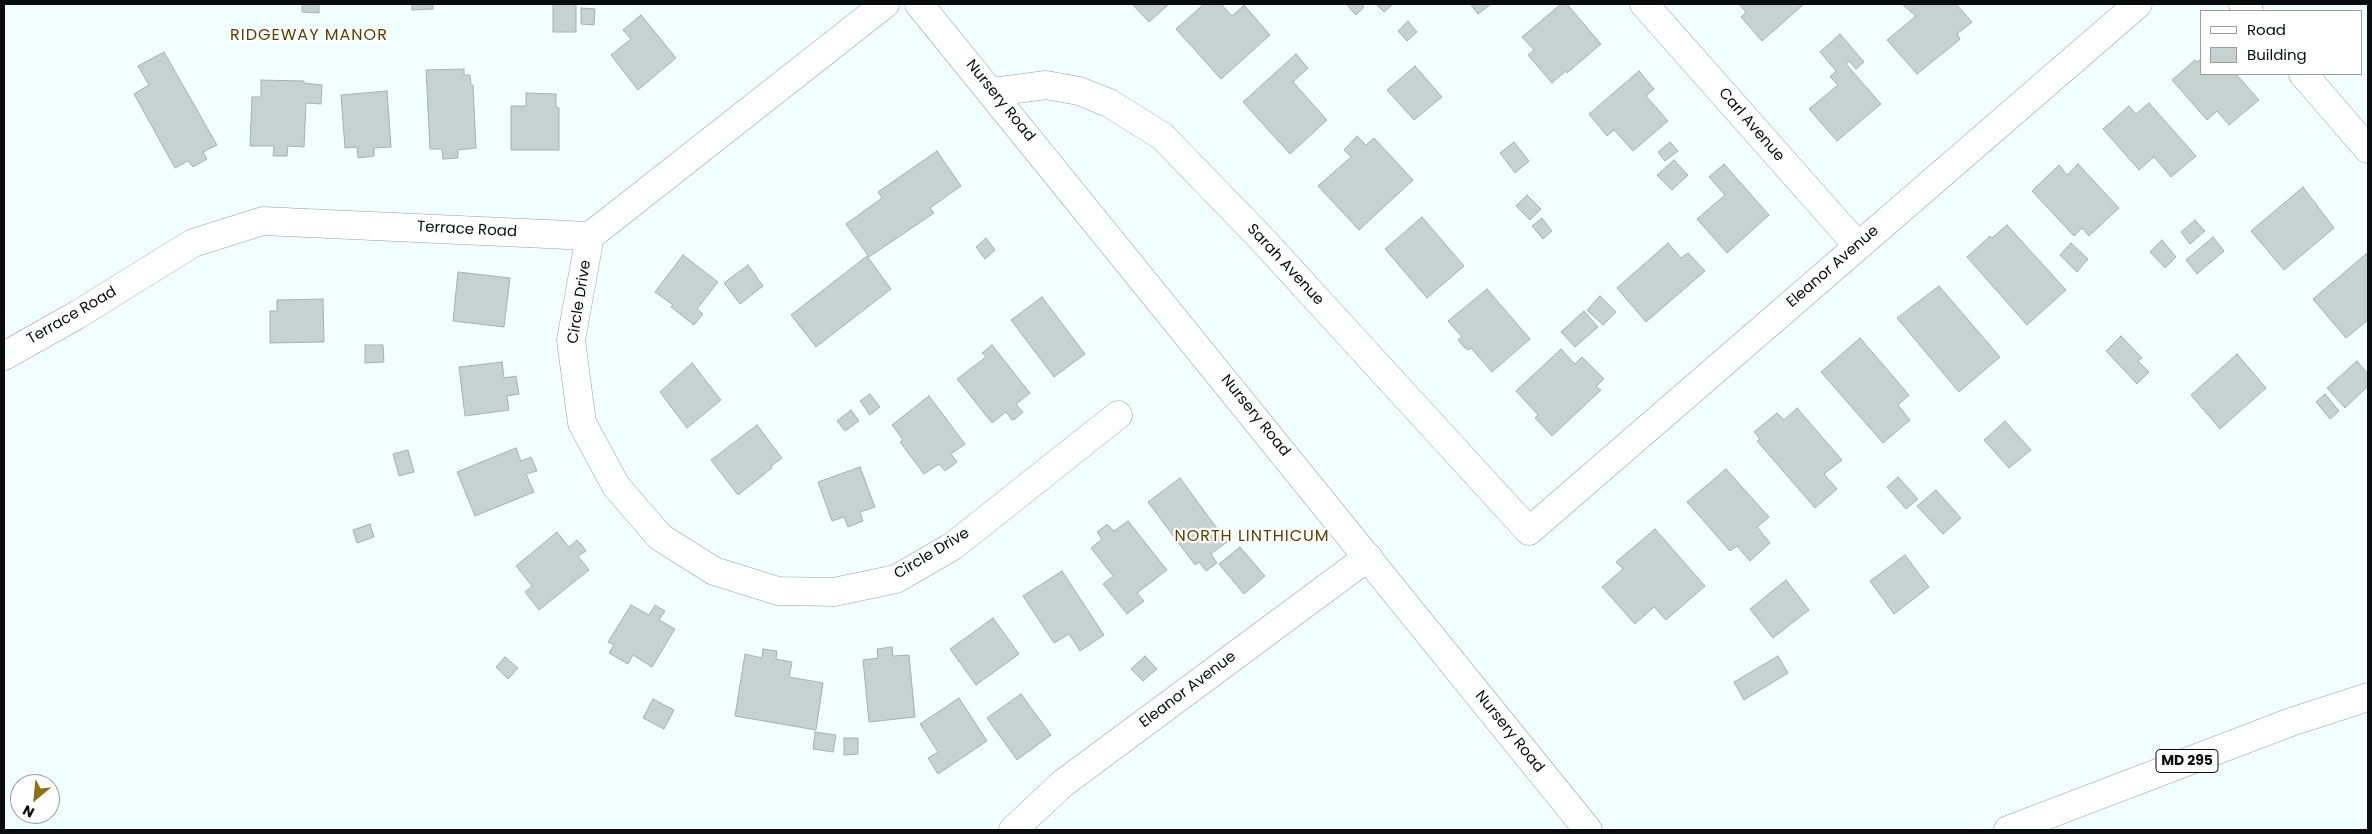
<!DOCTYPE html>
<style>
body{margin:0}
#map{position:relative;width:2372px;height:834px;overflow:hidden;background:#f1ffff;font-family:Poppins,sans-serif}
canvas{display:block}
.frame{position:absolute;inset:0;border:5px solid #080c0d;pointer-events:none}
.legend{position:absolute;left:2200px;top:10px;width:162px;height:65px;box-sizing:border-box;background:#fff;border:1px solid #9c9e9e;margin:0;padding:6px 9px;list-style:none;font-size:15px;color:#080c0d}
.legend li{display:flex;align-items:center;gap:10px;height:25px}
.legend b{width:25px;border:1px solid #9c9e9e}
.north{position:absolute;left:10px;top:774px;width:50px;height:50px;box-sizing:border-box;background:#fff;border:1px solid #9c9e9e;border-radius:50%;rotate:208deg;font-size:14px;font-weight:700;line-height:20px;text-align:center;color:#080c0d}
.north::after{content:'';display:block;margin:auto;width:18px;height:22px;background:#8e7115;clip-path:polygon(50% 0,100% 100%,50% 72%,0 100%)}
</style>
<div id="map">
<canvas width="2372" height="834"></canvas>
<div class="frame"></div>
<ul class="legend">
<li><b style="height:6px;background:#fff"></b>Road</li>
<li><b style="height:14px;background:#c6d2cf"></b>Building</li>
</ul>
<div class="north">N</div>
</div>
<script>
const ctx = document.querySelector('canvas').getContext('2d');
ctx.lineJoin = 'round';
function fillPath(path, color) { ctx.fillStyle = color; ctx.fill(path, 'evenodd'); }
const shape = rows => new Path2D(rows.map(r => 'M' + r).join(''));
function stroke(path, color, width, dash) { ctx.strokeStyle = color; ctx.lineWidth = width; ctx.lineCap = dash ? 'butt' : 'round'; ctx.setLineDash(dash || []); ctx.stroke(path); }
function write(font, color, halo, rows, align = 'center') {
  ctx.font = font + ' Poppins,sans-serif'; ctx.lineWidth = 4.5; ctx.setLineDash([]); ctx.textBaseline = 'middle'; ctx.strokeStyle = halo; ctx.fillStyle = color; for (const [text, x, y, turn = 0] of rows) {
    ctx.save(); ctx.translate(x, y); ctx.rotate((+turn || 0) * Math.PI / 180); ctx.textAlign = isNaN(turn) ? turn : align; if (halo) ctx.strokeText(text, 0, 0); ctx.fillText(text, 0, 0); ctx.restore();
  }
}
const building = shape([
 [302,4,319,4,319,13,302,12,302,4],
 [412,4,433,4,433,9,412,10,412,4],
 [553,4,576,4,576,32,553,32,553,4],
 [1132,4,1169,4,1149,22,1132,4],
 [1204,4,1221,4,1232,16,1244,5,1270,35,1221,79,1176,29,1204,4],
 [1346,4,1362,4,1364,7,1356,15,1346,4],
 [1376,4,1393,4,1384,12,1376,4],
 [1470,4,1491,4,1478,14,1470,4],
 [1561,4,1567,4,1601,44,1567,73,1566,71,1552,83,1528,55,1534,50,1522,37,1561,4],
 [1739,4,1804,4,1762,41,1741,17,1746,12,1739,4],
 [1902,4,1956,4,1972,22,1957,34,1960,39,1958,41,1917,74,1887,40,1916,16,1902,4],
 [581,8,595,9,594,25,581,24,581,8],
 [641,15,676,58,638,90,611,55,631,39,623,30,641,15],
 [1408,21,1417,32,1407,41,1398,31,1408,21],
 [1840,34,1864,62,1856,69,1849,61,1846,64,1881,104,1837,141,1809,109,1838,85,1830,77,1836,71,1820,52,1840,34],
 [164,52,217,145,203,152,207,159,193,167,188,161,175,168,134,94,149,85,138,66,164,52],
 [1296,54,1308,68,1293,82,1327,120,1290,154,1243,102,1296,54],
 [2201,59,2201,74,2236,74,2259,100,2229,125,2217,111,2207,120,2172,80,2195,60,2197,62,2201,59],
 [1415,66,1442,97,1414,120,1387,90,1415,66],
 [464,69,464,75,470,75,471,85,473,85,476,148,458,150,458,158,443,159,442,149,430,149,426,70,464,69],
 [1639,71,1654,89,1646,96,1668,121,1633,151,1614,130,1607,136,1589,114,1639,71],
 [261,80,304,81,304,83,322,85,321,104,306,103,304,147,288,146,287,156,273,156,274,146,250,146,252,97,261,97,261,80],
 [387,91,391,147,374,148,374,156,358,158,357,147,345,148,341,95,387,91],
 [526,93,556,94,556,107,559,108,559,150,511,150,511,106,526,106,526,93],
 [2149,103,2196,156,2171,177,2154,157,2139,170,2103,129,2129,106,2136,114,2149,103],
 [1357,136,1366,145,1374,138,1413,180,1359,230,1318,186,1351,157,1344,150,1357,136],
 [1514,142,1529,161,1515,173,1500,153,1514,142],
 [1670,142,1678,151,1665,161,1658,152,1670,142],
 [937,151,961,186,930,208,934,213,869,257,846,224,882,198,878,192,937,151],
 [1674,160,1688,175,1672,190,1657,175,1674,160],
 [1724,164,1769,215,1727,253,1697,219,1725,195,1709,177,1724,164],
 [2078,164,2119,208,2089,236,2082,228,2074,236,2032,191,2059,165,2067,175,2078,164],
 [2303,187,2334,228,2284,270,2251,231,2303,187],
 [1527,195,1541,209,1530,220,1516,206,1527,195],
 [1422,217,1464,266,1427,298,1385,249,1422,217],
 [1542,218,1552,231,1543,239,1532,226,1542,218],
 [2195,220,2205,231,2190,244,2181,232,2195,220],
 [2007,225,2066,290,2027,325,1967,257,1988,238,1990,236,1992,238,2007,225],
 [2213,237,2224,251,2197,274,2186,260,2213,237],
 [986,238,995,250,985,259,976,247,986,238],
 [2162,240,2176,257,2165,268,2150,252,2162,240],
 [1668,243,1681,258,1688,253,1705,271,1646,322,1617,288,1668,243],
 [2071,243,2088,259,2077,272,2060,255,2071,243],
 [2366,254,2368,257,2368,320,2346,338,2313,299,2366,254],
 [683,255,718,282,697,309,703,314,694,325,671,307,673,305,655,292,683,255],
 [867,256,891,289,816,347,791,315,867,256],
 [748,265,763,286,740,304,724,283,748,265],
 [458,272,510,278,504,327,453,321,458,272],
 [1939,286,2000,357,1959,392,1897,318,1939,286],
 [1487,289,1530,339,1492,372,1471,348,1468,350,1464,347,1458,340,1462,337,1448,321,1487,289],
 [1600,296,1616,312,1603,325,1587,310,1600,296],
 [1042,297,1085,354,1054,377,1011,320,1042,297],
 [323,299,324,342,270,343,270,311,277,311,277,300,323,299],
 [1584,311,1598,327,1575,347,1561,332,1584,311],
 [2121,336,2142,358,2138,361,2149,372,2137,384,2106,351,2121,336],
 [1860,338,1909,395,1898,405,1910,420,1883,443,1821,372,1860,338],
 [365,345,383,345,384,362,365,363,365,345],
 [992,345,1030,393,1016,404,1023,412,1015,419,1012,420,1006,412,992,423,957,379,986,357,982,353,992,345],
 [1561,349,1575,364,1582,357,1604,379,1596,387,1601,390,1552,436,1535,418,1538,415,1516,391,1561,349],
 [2237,354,2266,388,2220,429,2191,395,2237,354],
 [2357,361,2368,374,2368,386,2345,408,2327,388,2357,361],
 [502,362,504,378,516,376,519,394,507,396,509,410,465,416,459,367,502,362],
 [692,363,721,400,687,428,660,392,692,363],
 [870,394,880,407,870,415,860,401,870,394],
 [2325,394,2339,411,2330,419,2316,402,2325,394],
 [929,396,965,444,951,454,957,462,945,471,939,464,924,474,900,442,903,440,892,425,929,396],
 [1797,408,1842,460,1824,474,1837,489,1815,508,1757,441,1760,439,1754,432,1777,413,1784,420,1797,408],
 [851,410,859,421,845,431,837,421,851,410],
 [2005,421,2031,450,2009,468,1984,440,2005,421],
 [757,425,782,458,771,466,772,468,738,495,711,460,757,425],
 [516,448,521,461,531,457,537,471,526,474,534,492,475,516,457,472,516,448],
 [408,450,414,472,399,476,393,454,408,450],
 [860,467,875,507,860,512,863,521,848,527,844,517,832,521,818,482,860,467],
 [1726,469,1769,517,1757,527,1770,543,1750,561,1737,546,1730,551,1687,502,1726,469],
 [1898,477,1918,499,1906,509,1887,487,1898,477],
 [1180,478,1227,542,1211,554,1217,563,1206,571,1199,562,1195,565,1148,502,1180,478],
 [1936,490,1961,518,1943,534,1917,506,1936,490],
 [1128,521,1167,570,1137,593,1144,601,1127,614,1103,584,1113,576,1091,548,1102,539,1097,532,1105,526,1107,524,1114,531,1128,521],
 [370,524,374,537,357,543,353,530,370,524],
 [1655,529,1705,586,1666,620,1654,607,1635,624,1602,587,1623,569,1616,562,1655,529],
 [557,532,569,547,577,540,581,544,586,551,578,556,589,570,539,610,525,592,532,586,516,566,557,532],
 [1240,547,1265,576,1244,594,1219,564,1240,547],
 [1905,555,1929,587,1894,614,1870,581,1905,555],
 [1062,571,1104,635,1080,651,1069,634,1054,643,1023,596,1062,571],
 [1786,580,1809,610,1773,638,1750,609,1786,580],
 [631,605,649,615,655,605,665,611,659,620,675,629,652,667,633,655,628,664,609,653,614,645,608,642,631,605],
 [993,618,1019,654,976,685,950,649,993,618],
 [892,647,893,656,909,655,915,717,869,722,863,660,878,658,877,649,892,647],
 [763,649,777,651,776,659,792,662,789,677,823,683,816,730,735,716,745,654,762,658,763,649],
 [1145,656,1157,669,1143,681,1131,669,1145,656],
 [1778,656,1788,673,1744,700,1734,682,1778,656],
 [505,657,518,668,508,679,496,667,505,657],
 [1021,694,1051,735,1017,760,987,718,1021,694],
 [959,698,987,741,938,774,928,758,938,752,920,724,959,698],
 [653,699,674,710,664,729,643,718,653,699],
 [815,732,836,735,833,752,813,749,815,732],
 [844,738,858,738,858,754,844,755,844,738]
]);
const minor = shape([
 [1644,4,1858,246],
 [2243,4,2249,11],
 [2303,74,2368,149],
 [993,92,1046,85,1079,91,1109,103,1162,136,1260,237,1529,531,2138,4],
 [590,236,571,340,582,423,616,486,660,537,714,571,778,591,834,592,896,579,953,546,1118,415],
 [4,356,77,315,193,243,263,221,590,236,885,4],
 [1013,830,1062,784,1368,557]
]);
const major = shape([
 [919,4,1588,830]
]);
const highway = shape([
 [2008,830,2291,722,2368,697]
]);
const shields = [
 [2187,761,62]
];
const shieldNames = [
 ["MD 295",2187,761]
];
const streetNames = [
 ["Nursery Road",1000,101,51],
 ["Carl Avenue",1751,125,49],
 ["Terrace Road",467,230,3],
 ["Sarah Avenue",1285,265,47],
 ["Eleanor Avenue",1833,267,-41],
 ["Circle Drive",580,302,-81],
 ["Terrace Road",72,316,-30],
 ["Nursery Road",1255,416,51],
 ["Circle Drive",932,554,-31],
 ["Eleanor Avenue",1188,690,-37],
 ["Nursery Road",1509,732,51]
];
const neighbourhoodNames = [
 ["RIDGEWAY MANOR",309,36],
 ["NORTH LINTHICUM",1252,537]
];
fillPath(building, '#c6d2cf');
stroke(building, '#a5b1ae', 1);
stroke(minor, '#93a0a0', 29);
stroke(major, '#93a0a0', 29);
stroke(highway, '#93a0a0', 29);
stroke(minor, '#fff', 28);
stroke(major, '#fff', 28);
stroke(highway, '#fff', 28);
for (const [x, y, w] of shields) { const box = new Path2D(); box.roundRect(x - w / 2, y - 11.5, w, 23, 4); ctx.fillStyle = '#fff'; ctx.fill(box); stroke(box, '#080c0d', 1); }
write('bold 14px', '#080c0d', null, shieldNames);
write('15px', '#080c0d', '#fff', streetNames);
ctx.letterSpacing = '1px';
write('16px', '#564200', '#fff', neighbourhoodNames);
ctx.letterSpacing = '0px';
</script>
